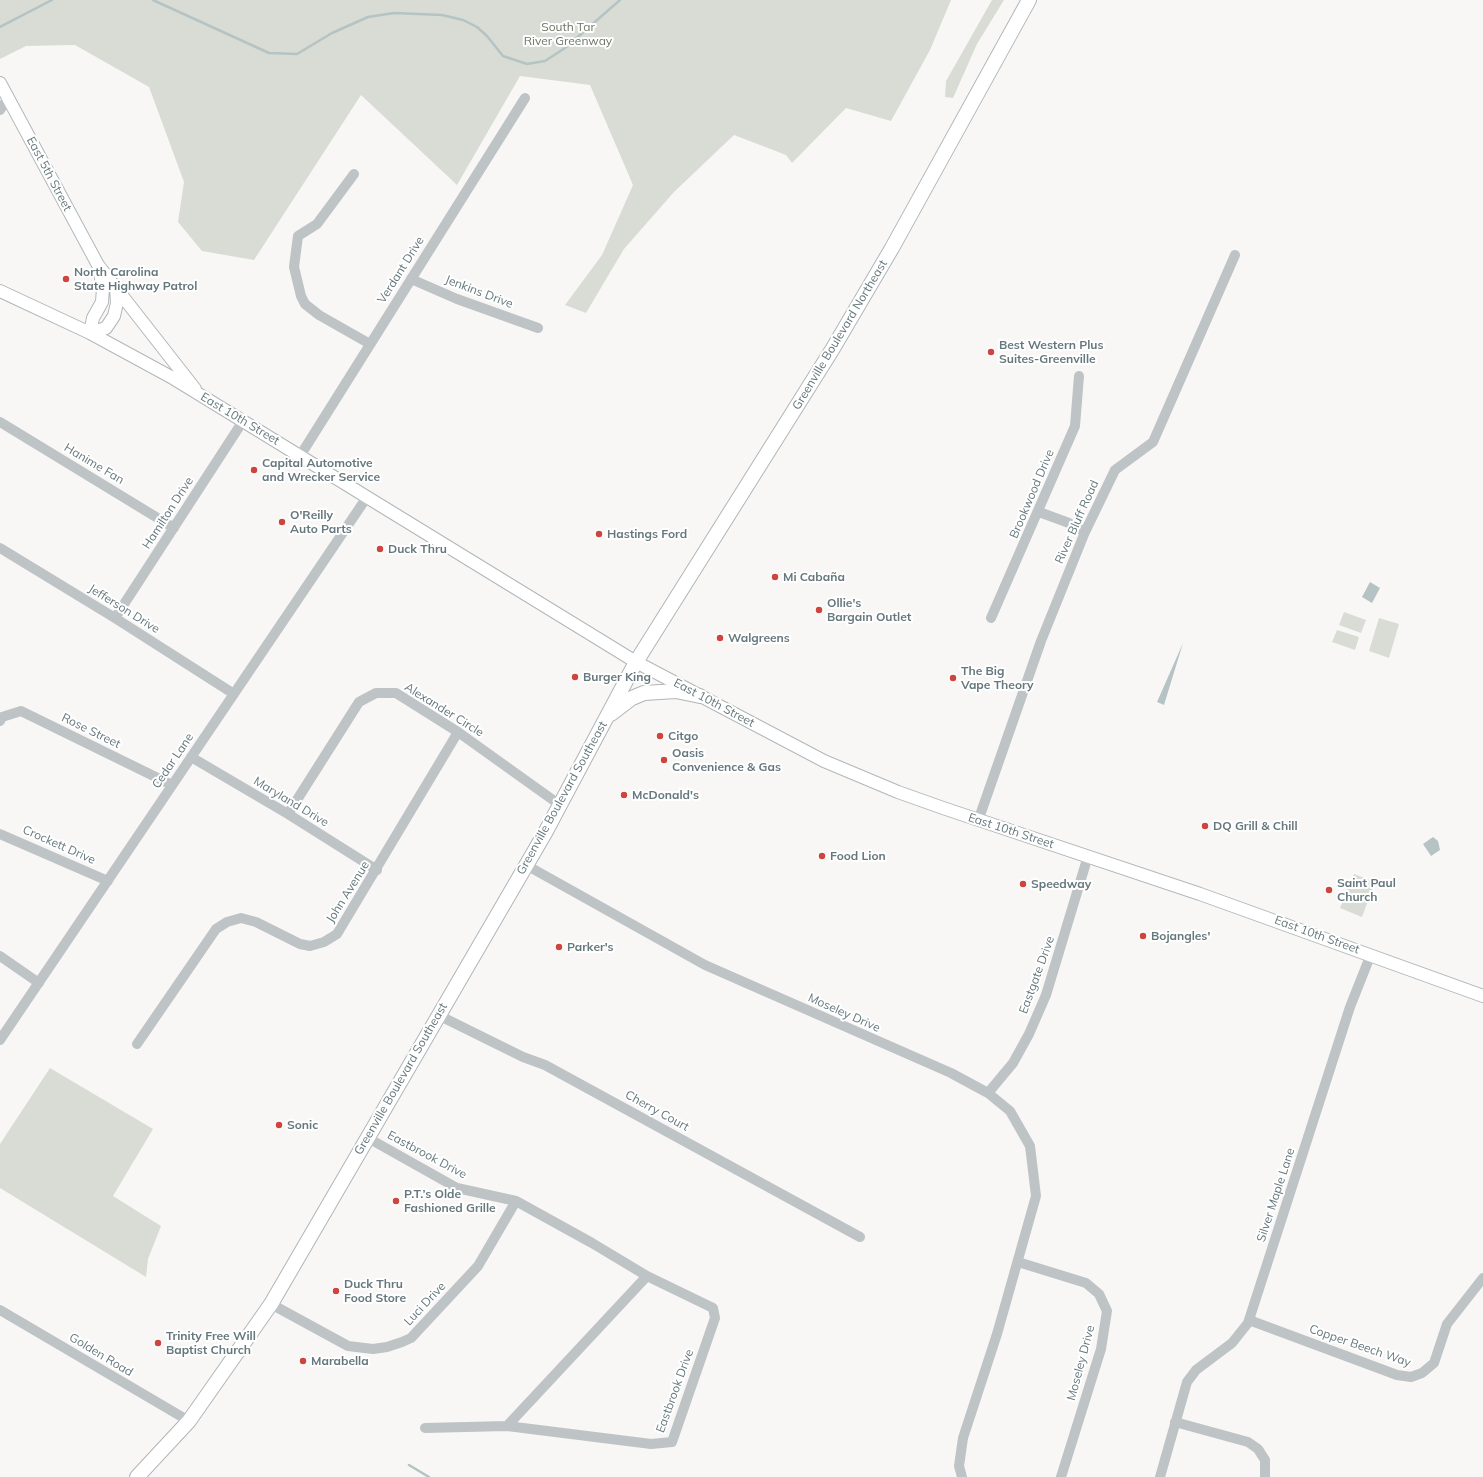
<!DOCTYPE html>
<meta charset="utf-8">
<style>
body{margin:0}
canvas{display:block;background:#f8f7f6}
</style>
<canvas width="1483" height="1477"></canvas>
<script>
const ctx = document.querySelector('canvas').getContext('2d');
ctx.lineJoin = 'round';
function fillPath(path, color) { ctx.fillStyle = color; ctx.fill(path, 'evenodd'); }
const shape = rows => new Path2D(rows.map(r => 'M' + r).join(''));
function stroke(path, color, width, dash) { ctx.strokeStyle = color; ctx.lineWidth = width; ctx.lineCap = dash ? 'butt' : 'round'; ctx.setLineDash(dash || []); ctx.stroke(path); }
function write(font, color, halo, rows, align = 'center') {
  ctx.font = font + ' Mulish,sans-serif'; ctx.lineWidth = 4; ctx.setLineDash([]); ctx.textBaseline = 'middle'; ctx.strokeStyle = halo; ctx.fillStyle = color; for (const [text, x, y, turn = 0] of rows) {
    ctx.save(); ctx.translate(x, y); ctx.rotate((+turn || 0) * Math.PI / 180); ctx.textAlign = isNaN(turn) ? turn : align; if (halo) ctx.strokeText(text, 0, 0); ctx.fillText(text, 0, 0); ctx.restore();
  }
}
const green = shape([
 [0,0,951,0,930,50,891,121,846,108,792,163,786,155,734,135,674,192,624,249,586,313,565,305,602,255,633,185,590,85,520,76,457,185,361,95,254,260,202,251,178,222,184,182,149,87,75,45,26,46,0,59],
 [992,0,1004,0,977,44,953,98,945,97,946,81],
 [1344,612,1366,620,1361,633,1339,625],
 [1379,618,1399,624,1389,658,1369,651],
 [1337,630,1359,637,1355,650,1332,642],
 [1354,874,1375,882,1362,917,1340,908],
 [50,1068,153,1129,113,1196,161,1226,148,1259,146,1277,0,1188,0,1144]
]);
const water = shape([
 [1370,582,1380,588,1372,603,1362,597],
 [1183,643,1164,705,1157,702],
 [1433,837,1438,841,1440,850,1431,856,1423,844]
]);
const stream = shape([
 [153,0,269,53,297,54,332,33,368,17,394,13,442,15,463,20,477,27,487,36,503,56,527,64,545,61,565,48,620,0],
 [0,27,52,0],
 [409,1465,429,1477]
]);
const minor = shape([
 [0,110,8,98],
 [354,174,317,224,298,236,294,267,301,296,305,304,319,315,370,344],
 [411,279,457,299,538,328],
 [0,422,174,528],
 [300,456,525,98],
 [1039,512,1069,523,1085,532],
 [0,548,115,618,234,694],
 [115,618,243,421],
 [991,618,1075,426,1079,376],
 [0,721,2,717,21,711,172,785],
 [191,757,288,814,377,870],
 [288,814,359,702,376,693,396,693,458,732,560,805],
 [978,821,1041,641,1085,532,1115,470,1153,442,1235,255],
 [0,834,108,881],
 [526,865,705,965,951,1073,988,1093,1010,1111,1030,1146,1036,1196,997,1334,963,1438,959,1466,962,1477],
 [0,956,39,983],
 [438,1015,523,1057,545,1065,860,1237],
 [0,1040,367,497],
 [137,1044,216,929,227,922,241,918,256,922,300,944,310,946,324,942,337,934,458,732],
 [988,1093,1013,1063,1029,1034,1046,995,1088,856],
 [368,1138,457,1188,516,1201,592,1243,647,1276],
 [1018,1262,1086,1283,1099,1294,1107,1311,1101,1349,1061,1477],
 [271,1304,348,1346,373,1349,387,1347,402,1342,411,1338,478,1266,516,1201],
 [0,1310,189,1421],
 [1249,1320,1397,1375,1411,1377,1422,1373,1434,1363,1447,1324,1483,1278],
 [1175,1422,1248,1442,1258,1449,1265,1460,1265,1477],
 [425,1428,507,1426,647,1276,713,1308,715,1318,672,1442,651,1444,507,1426],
 [1160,1477,1187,1382,1196,1370,1232,1343,1248,1323,1350,1007,1371,954]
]);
const major = shape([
 [0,83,98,265,195,389],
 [0,291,90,333,171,377,636,662,824,761,898,792,943,808,1200,894,1483,996],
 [90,333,93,318,102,302,103,288,99,268],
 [90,333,106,328,114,316,117,303,116,287]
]);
const highway = shape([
 [611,714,632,698,644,693,676,691,700,696],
 [137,1477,189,1421,271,1304,545,833,636,662,832,350,892,248,1029,0]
]);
const markers = [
 [66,279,4,"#ce443f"],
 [991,352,4,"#ce443f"],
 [254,470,4,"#ce443f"],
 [282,522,4,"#ce443f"],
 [599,534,4,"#ce443f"],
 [380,549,4,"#ce443f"],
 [775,577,4,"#ce443f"],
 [819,610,4,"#ce443f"],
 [720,638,4,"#ce443f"],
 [575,677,4,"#ce443f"],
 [953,678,4,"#ce443f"],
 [660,736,4,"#ce443f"],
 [664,760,4,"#ce443f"],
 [624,795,4,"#ce443f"],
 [1205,826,4,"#ce443f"],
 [822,856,4,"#ce443f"],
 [1023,884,4,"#ce443f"],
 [1329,890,4,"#ce443f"],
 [1143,936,4,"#ce443f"],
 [559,947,4,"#ce443f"],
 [279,1125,4,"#ce443f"],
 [396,1201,4,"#ce443f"],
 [336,1291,4,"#ce443f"],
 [158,1343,4,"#ce443f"],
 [303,1361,4,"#ce443f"]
];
const parkNames = [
 ["South Tar",568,27],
 ["River Greenway",568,41]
];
const streetNames = [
 ["East 5th Street",49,174,62],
 ["Verdant Drive",401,270,-58],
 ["Jenkins Drive",479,292,21],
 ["Greenville Boulevard Northeast",840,335,-59],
 ["East 10th Street",240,419,31],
 ["Hanime Fan",94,464,31],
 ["Brookwood Drive",1032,494,-67],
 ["Hamilton Drive",168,513,-57],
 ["River Bluff Road",1077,522,-66],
 ["Jefferson Drive",124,609,32],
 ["East 10th Street",714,703,28],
 ["Alexander Circle",444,710,32],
 ["Rose Street",91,731,26],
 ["Cedar Lane",173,761,-56],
 ["Greenville Boulevard Southeast",562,798,-61],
 ["Maryland Drive",291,802,31],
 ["East 10th Street",1011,831,18],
 ["Crockett Drive",59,845,24],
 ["John Avenue",348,892,-58],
 ["East 10th Street",1317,935,20],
 ["Eastgate Drive",1037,975,-70],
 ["Moseley Drive",844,1013,24],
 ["Greenville Boulevard Southeast",401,1079,-60],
 ["Cherry Court",657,1111,29],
 ["Eastbrook Drive",427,1155,28],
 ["Silver Maple Lane",1276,1195,-72],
 ["Luci Drive",425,1304,-47],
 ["Copper Beech Way",1360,1346,19],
 ["Golden Road",101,1355,31],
 ["Moseley Drive",1081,1363,-75],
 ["Eastbrook Drive",675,1391,-70]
];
const poiNames = [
 ["North Carolina",74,272],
 ["State Highway Patrol",74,286],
 ["Best Western Plus",999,345],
 ["Suites-Greenville",999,359],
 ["Capital Automotive",262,463],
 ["and Wrecker Service",262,477],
 ["O'Reilly",290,515],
 ["Auto Parts",290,529],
 ["Hastings Ford",607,534],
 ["Duck Thru",388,549],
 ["Mi Cabaña",783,577],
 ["Ollie's",827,603],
 ["Bargain Outlet",827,617],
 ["Walgreens",728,638],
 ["The Big",961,671],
 ["Vape Theory",961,685],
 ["Burger King",583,677],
 ["Citgo",668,736],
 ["Oasis",672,753],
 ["Convenience & Gas",672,767],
 ["McDonald's",632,795],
 ["DQ Grill & Chill",1213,826],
 ["Food Lion",830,856],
 ["Saint Paul",1337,883],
 ["Church",1337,897],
 ["Speedway",1031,884],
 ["Bojangles'",1151,936],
 ["Parker's",567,947],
 ["Sonic",287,1125],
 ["P.T.’s Olde",404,1194],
 ["Fashioned Grille",404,1208],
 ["Duck Thru",344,1284],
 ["Food Store",344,1298],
 ["Trinity Free Will",166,1336],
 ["Baptist Church",166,1350],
 ["Marabella",311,1361]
];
fillPath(green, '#d9dcd5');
fillPath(water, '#b5c3c4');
stroke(stream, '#b5c3c4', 2.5);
stroke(major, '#b2b7b9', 14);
stroke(highway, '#b0b5b7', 16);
stroke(minor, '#bec3c5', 10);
stroke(major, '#fff', 12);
stroke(highway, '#fff', 14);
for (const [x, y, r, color] of markers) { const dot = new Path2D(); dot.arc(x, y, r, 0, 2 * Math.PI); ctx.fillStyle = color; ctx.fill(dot); stroke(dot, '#fff', 1.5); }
write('12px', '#6b7665', '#fff', parkNames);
write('12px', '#66787d', '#fff', streetNames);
write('bold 12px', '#66787d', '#fff', poiNames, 'left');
</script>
